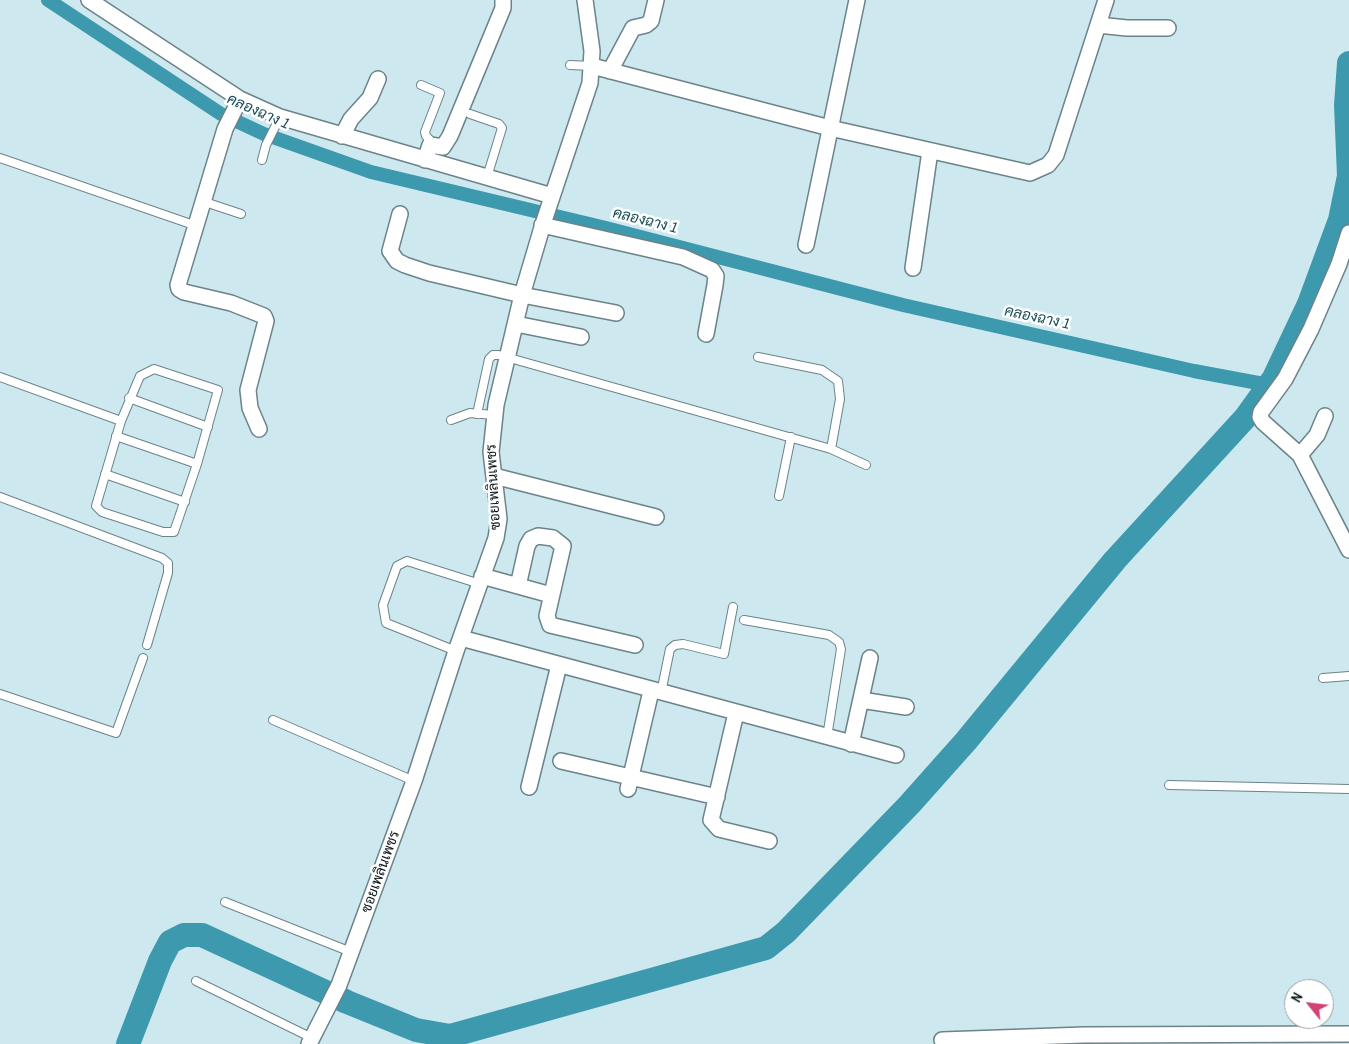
<!DOCTYPE html>
<meta charset="utf-8">
<style>
body{margin:0}
#map{position:relative;width:1349px;height:1044px;overflow:hidden;background:#cee8ef;font-family:"Archivo Narrow",sans-serif}
canvas{display:block}
.north{position:absolute;left:1284px;top:979px;width:50px;height:50px;box-sizing:border-box;background:#fff;border:1px solid #9ea1a3;border-radius:50%;rotate:299deg;font-size:14px;font-weight:700;line-height:20px;text-align:center;color:#0c1518}
.north::after{content:'';display:block;margin:auto;width:18px;height:22px;background:#d14370;clip-path:polygon(50% 0,100% 100%,50% 72%,0 100%)}
</style>
<div id="map">
<canvas width="1349" height="1044"></canvas>
<div class="north">N</div>
</div>
<script>
const ctx = document.querySelector('canvas').getContext('2d');
ctx.lineJoin = 'round';
const shape = rows => new Path2D(rows.map(r => 'M' + r).join(''));
function stroke(path, color, width, dash) { ctx.strokeStyle = color; ctx.lineWidth = width; ctx.lineCap = dash ? 'butt' : 'round'; ctx.setLineDash(dash || []); ctx.stroke(path); }
function write(font, color, halo, rows, align = 'center') {
  ctx.font = font + ' "Archivo Narrow",Sarabun,sans-serif'; ctx.lineWidth = 5; ctx.setLineDash([]); ctx.textBaseline = 'middle'; ctx.strokeStyle = halo; ctx.fillStyle = color; for (const [text, x, y, turn = 0] of rows) {
    ctx.save(); ctx.translate(x, y); ctx.rotate((+turn || 0) * Math.PI / 180); ctx.textAlign = isNaN(turn) ? turn : align; if (halo) ctx.strokeText(text, 0, 0); ctx.fillText(text, 0, 0); ctx.restore();
  }
}
const canal = shape([
 [48,0,221,114,264,134,371,172,606,228,903,305,1194,371,1269,385]
]);
const river = shape([
 [128,1044,160,961,170,942,184,935,202,935,347,1002,416,1030,450,1036,766,948,786,932,909,805,966,741,1115,560,1246,417,1274,378,1309,304,1340,220,1349,176,1346,105,1349,63]
]);
const lane = shape([
 [570,65,592,66],
 [421,85,440,93,425,132,426,136,430,140,430,145],
 [470,114,499,124,502,128,487,177],
 [0,158,188,223],
 [262,160,266,145,280,117],
 [205,202,241,214],
 [758,357,822,370,838,381,840,399,831,449],
 [0,377,121,421,96,506,102,512,163,532,174,532,197,464,218,390,154,369,140,376,121,421],
 [129,398,208,427],
 [477,414,489,359,493,355,499,355,831,449,866,465],
 [451,420,470,413,494,415],
 [116,436,197,464],
 [105,474,185,502],
 [779,496,791,437],
 [0,497,162,558,168,563,168,573,147,645],
 [744,620,829,635,839,642,841,649,827,737],
 [456,651,386,623,383,605,397,566,407,561,480,584],
 [1323,678,1349,676],
 [661,693,670,649,675,645,683,644,724,654,733,607],
 [0,694,116,733,143,658],
 [273,720,414,781],
 [1169,785,1349,789],
 [225,902,351,952],
 [196,981,312,1038]
]);
const street = shape([
 [89,0,240,99,280,117,552,196],
 [1098,25,1127,28,1168,28],
 [592,66,830,128,1030,173,1048,165,1056,155,1106,0],
 [610,71,633,28,646,25,651,21,656,0],
 [240,99,225,129,178,285,179,289,184,292,231,303,264,316,266,321,248,390,250,408,259,429],
 [342,136,351,119,370,98,378,79],
 [425,160,430,145,443,147,450,136,503,8,503,0],
 [400,214,390,251,397,261,405,265,429,273,522,295,616,313],
 [542,225,683,257,712,270,716,276,715,285,706,334],
 [806,245,857,0],
 [913,268,930,151],
 [516,324,581,337],
 [1325,416,1317,435,1300,455,1349,550],
 [1300,455,1263,422,1260,417,1261,412,1285,379,1311,329,1339,264,1349,233],
 [494,476,656,517],
 [482,576,551,595],
 [518,586,527,546,531,539,538,536,553,538,563,546,547,616,550,625,635,645],
 [461,638,896,755],
 [861,700,906,707],
 [736,713,711,820,719,829,769,841],
 [851,744,870,658],
 [561,761,717,797],
 [529,787,559,665],
 [628,789,651,691],
 [942,1040,1084,1035,1349,1034],
 [309,1044,339,985,414,781,456,651,496,538,499,519,491,452,496,405,522,295,543,224,590,83,592,51,585,0]
]);
const streetNames = [
 ["ซอยเพลินเพชร",494,487,-93],
 ["ซอยเพลินเพชร",381,872,-70]
];
const waterNames = [
 ["คลองฉาง 1",258,112,24],
 ["คลองฉาง 1",645,221,14],
 ["คลองฉาง 1",1037,318,12]
];
stroke(canal, '#3d99ad', 14);
stroke(river, '#3d99ad', 24);
stroke(lane, '#6b8389', 10);
stroke(street, '#6b8389', 18);
stroke(lane, '#fff', 8);
stroke(street, '#fff', 15);
write('14px', '#0c1518', '#fff', streetNames);
write('italic 15px', '#174c57', '#fff', waterNames);
</script>
